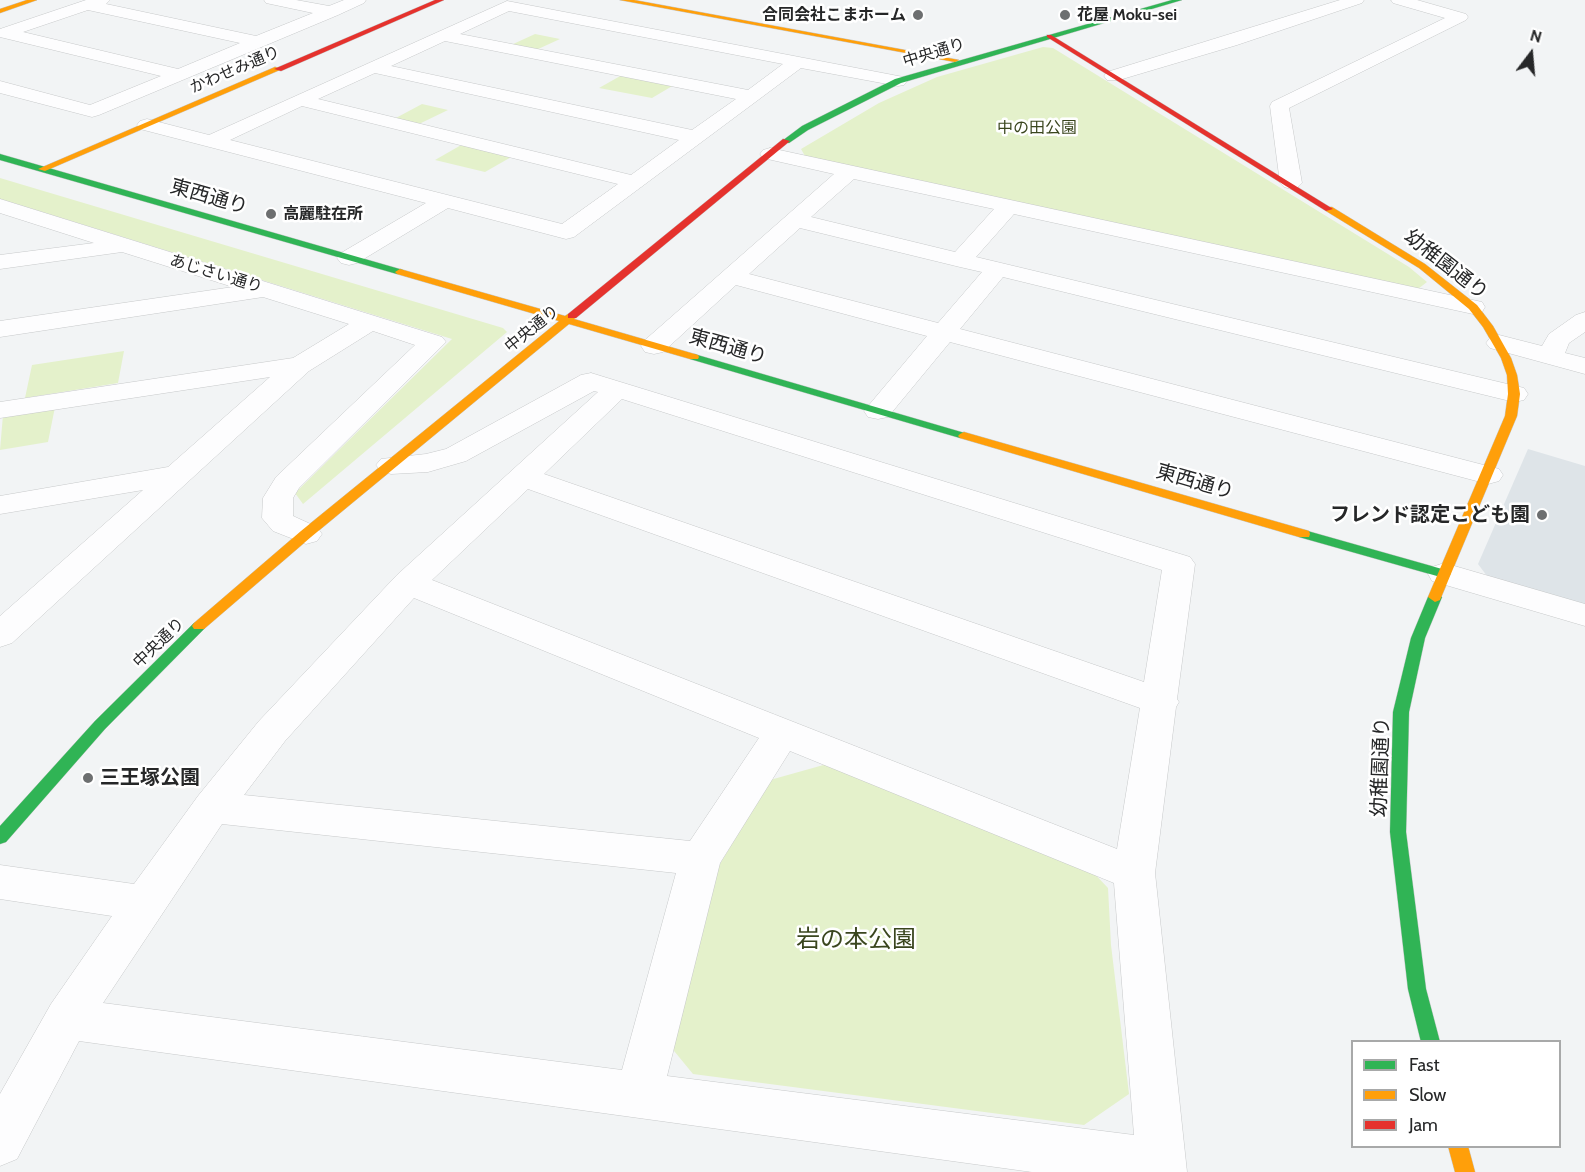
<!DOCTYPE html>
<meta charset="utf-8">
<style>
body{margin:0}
#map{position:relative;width:1585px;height:1172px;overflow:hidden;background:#f2f4f5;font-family:Cabin,sans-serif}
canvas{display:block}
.legend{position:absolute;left:1351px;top:1040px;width:210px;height:108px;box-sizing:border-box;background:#fff;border:2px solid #a8a9a9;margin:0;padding:8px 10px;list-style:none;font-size:18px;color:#262728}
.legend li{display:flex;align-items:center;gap:12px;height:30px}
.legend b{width:30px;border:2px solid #a8a9a9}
.north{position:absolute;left:1501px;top:24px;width:60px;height:60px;-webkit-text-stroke:4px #fff;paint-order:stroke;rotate:16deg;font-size:16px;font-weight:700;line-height:24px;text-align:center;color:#262728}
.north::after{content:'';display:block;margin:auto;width:21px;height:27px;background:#262728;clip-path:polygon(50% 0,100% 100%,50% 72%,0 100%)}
</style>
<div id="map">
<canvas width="1585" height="1172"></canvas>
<ul class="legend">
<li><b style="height:8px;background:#30b455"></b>Fast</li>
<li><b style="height:8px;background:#ff9f0a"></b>Slow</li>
<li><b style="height:8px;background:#e5322d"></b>Jam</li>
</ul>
<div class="north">N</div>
</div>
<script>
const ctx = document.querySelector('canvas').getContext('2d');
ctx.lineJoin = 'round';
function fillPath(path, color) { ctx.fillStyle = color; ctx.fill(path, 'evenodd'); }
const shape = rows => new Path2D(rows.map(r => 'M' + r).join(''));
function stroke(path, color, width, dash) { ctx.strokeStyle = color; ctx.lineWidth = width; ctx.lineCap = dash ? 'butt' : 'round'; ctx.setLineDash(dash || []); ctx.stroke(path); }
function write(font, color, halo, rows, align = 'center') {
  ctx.font = font + ' Cabin,"Noto Sans JP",sans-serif'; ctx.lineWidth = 5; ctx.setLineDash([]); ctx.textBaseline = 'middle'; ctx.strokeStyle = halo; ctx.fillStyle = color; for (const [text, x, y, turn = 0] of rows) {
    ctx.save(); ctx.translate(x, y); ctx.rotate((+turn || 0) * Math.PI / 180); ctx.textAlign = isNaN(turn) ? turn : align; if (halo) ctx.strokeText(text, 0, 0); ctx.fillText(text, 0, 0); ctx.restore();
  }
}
const built = shape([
 [1528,449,1585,466,1585,605,1487,576,1478,564]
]);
const green = shape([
 [535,34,560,39,536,50,511,45],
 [1043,47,1053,48,1409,267,1427,282,1418,289,805,156,801,149,879,103,937,77],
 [622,75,674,85,652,98,599,88],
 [422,104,448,110,419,124,394,119],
 [463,144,513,156,485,172,435,160],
 [0,178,503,328,507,332,303,504,295,493,452,339,0,199],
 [124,351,118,383,25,398,32,365],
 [55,407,48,442,0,450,3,415],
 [827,764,1088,867,1108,888,1111,945,1129,1094,1084,1125,693,1074,670,1046,712,877,770,780]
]);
const street = shape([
 [86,0,110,0,106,4,256,36,313,13,266,3,264,0,296,0,329,6,344,0,366,0,364,3,338,15,99,115,92,117,0,93,0,81,90,105,161,76,0,37,0,29,86,0],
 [88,10,240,43,178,69,23,32,88,10],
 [1340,0,1364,0,1362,3,1237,45,1119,80,1107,80,1104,76,1107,72,1340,0],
 [1391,0,1417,0,1466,14,1468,17,1466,20,1289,108,1302,183,1298,187,1291,189,1284,187,1280,183,1270,106,1272,102,1445,18,1393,3,1391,0],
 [507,1,898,76,904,77,907,81,904,85,898,86,801,68,574,237,566,239,448,208,357,263,349,265,341,263,337,258,341,253,426,203,140,129,137,125,140,121,147,119,209,135,507,1],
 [509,11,783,64,748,90,460,34,509,11],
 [445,41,736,99,692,130,391,66,445,41],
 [375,73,679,140,631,175,318,99,375,73],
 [302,106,618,184,562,224,230,140,302,106],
 [770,148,1482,302,1485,307,1482,312,1473,314,1014,214,976,257,1524,388,1528,394,1524,400,1514,402,1003,277,960,329,1499,469,1503,475,1499,481,1488,484,950,342,888,417,878,419,868,417,864,411,927,336,736,285,663,352,654,354,645,352,641,346,645,340,834,174,763,158,760,154,763,150,770,148],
 [854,179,994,209,955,252,811,217,854,179],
 [800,228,960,267,982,272,938,323,749,274,800,228],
 [0,199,442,337,446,342,299,488,293,498,293,516,317,527,322,534,317,541,306,544,273,531,262,518,263,498,276,477,415,345,373,331,309,371,12,643,0,647,0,616,143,490,0,514,0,496,168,467,270,377,0,418,0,402,293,358,349,324,263,297,0,337,0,321,233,287,122,252,0,269,0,255,94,243,0,213,0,199],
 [1585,312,1585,332,1569,343,1565,353,1585,358,1585,374,1490,348,1486,343,1490,338,1499,335,1542,346,1549,334,1576,315,1585,312],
 [591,373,1190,557,1195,564,1177,699,1179,702,1176,707,1155,873,1187,1172,1032,1172,79,1041,17,1159,0,1166,0,1094,51,1004,112,916,0,899,0,865,134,884,198,796,259,721,397,575,598,392,594,391,466,461,428,472,391,474,381,471,376,465,381,459,426,454,446,449,581,375,591,373],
 [622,399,1162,570,1144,682,544,474,622,399],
 [528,489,1140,708,1117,849,432,580,528,489],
 [414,598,759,738,690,841,244,795,285,741,414,598],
 [790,751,1114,883,1134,1135,667,1076,720,863,790,751],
 [222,824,676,873,622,1070,103,1003,222,824],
 [1444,563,1585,604,1585,626,1432,581,1428,574,1432,567,1444,563]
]);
const fast = shape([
 [1172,0,1182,0,901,83,808,130,789,143,782,141,802,126,895,79,1172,0],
 [0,154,403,270,405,272,397,274,0,160,0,154],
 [694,354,968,434,970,436,968,438,960,438,690,359,690,355,694,354],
 [1304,530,1449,571,1451,574,1444,578,1299,537,1298,534,1299,531,1304,530],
 [1435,592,1442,597,1425,638,1409,712,1406,832,1426,989,1440,1042,1421,1042,1408,989,1390,832,1393,712,1411,638,1428,597,1435,592],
 [199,621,204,623,206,626,204,629,105,729,6,842,0,844,0,826,95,721,194,623,199,621]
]);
const slow = shape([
 [27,0,37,0,0,13,0,9,27,0],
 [620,0,634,0,959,60,955,62,620,0],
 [275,67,282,69,45,171,38,169,275,67],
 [1326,207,1332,207,1425,264,1477,305,1493,326,1511,358,1517,375,1520,394,1517,416,1440,600,1435,602,1428,597,1505,416,1508,394,1507,375,1501,358,1483,327,1469,309,1419,268,1326,211,1326,207],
 [400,269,565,316,568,314,576,314,577,316,574,319,698,355,699,357,698,359,690,359,569,324,311,537,204,629,194,629,192,626,194,623,301,531,559,321,397,274,395,272,400,269],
 [964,432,1309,531,1310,534,1309,537,1299,537,960,438,958,436,960,434,964,432],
 [1448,1146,1468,1146,1475,1172,1455,1172,1448,1146]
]);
const jam = shape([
 [435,0,444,0,281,71,274,69,435,0],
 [1047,35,1051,35,1333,209,1326,211,1047,37,1047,35],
 [783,139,790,141,576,318,568,318,568,314,783,139]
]);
const markers = [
 [918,15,6,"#6d6f70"],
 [1065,15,6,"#6d6f70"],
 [271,214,6,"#6d6f70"],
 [1542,515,6,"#6d6f70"],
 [88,778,6,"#6d6f70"]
];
const farPoinames = [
 ["合同会社こまホーム",906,15,"right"],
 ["花屋 Moku-sei",1077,15],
 ["高麗駐在所",283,214]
];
const farStreetnames = [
 ["中央通り",934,53,-17],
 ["かわせみ通り",235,70,-23],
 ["あじさい通り",216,274,17],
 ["中央通り",532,329,-39],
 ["中央通り",159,643,-44]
];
const farParknames = [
 ["中の田公園",1037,128]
];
const streetNames = [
 ["東西通り",209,197,16],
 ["幼稚園通り",1446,265,38],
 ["東西通り",728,347,16],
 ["東西通り",1195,482,16],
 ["幼稚園通り",1381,767,-88]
];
const poiNames = [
 ["フレンド認定こども園",1530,515],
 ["三王塚公園",100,778,"left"]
];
const nearParknames = [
 ["岩の本公園",856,940]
];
fillPath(built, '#dee4e8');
fillPath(green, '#e4f1cb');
stroke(street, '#c7c9ca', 1);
stroke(fast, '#c7c9ca', 1);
stroke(slow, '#c7c9ca', 1);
stroke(jam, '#c7c9ca', 1);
fillPath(street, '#fdfdfe');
fillPath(fast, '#30b455');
fillPath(slow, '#ff9f0a');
fillPath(jam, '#e5322d');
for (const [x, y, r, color] of markers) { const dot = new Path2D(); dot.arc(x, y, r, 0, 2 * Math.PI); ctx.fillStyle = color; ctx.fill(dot); stroke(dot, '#fff', 2); }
write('bold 16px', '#262728', '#fff', farPoinames, 'left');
write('16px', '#262728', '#fff', farStreetnames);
write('16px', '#3a461e', '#fff', farParknames);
write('20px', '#262728', '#fff', streetNames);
write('bold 20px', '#262728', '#fff', poiNames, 'right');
write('24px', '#3a461e', '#fff', nearParknames);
</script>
